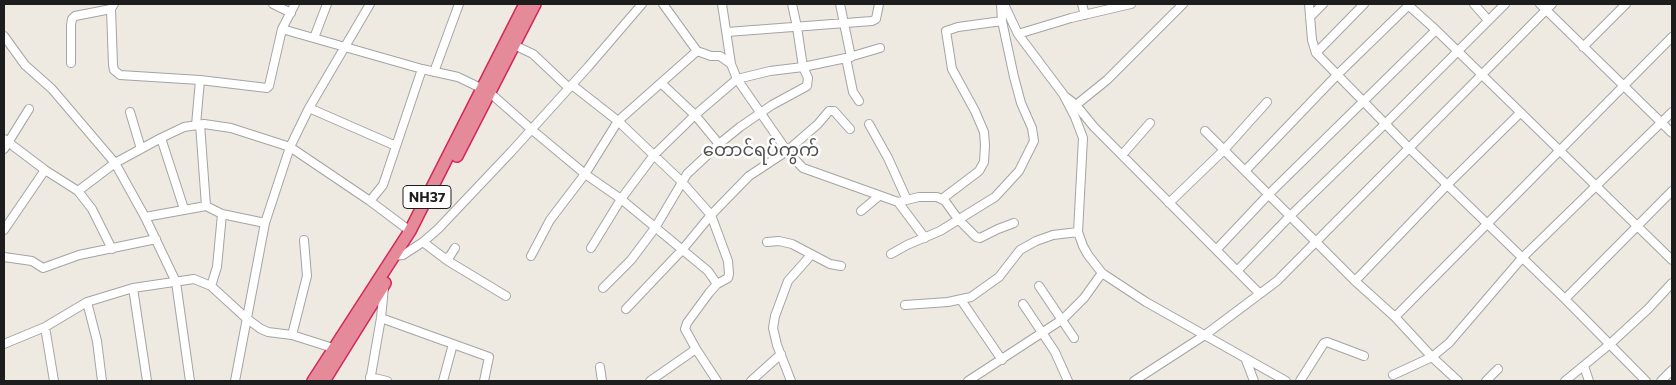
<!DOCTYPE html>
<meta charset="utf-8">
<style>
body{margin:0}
#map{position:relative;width:1676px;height:385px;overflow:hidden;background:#eeeae2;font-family:Commissioner,sans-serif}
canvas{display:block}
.frame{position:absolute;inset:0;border:5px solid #1d1d1d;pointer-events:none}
</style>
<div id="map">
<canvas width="1676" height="385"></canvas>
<div class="frame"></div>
</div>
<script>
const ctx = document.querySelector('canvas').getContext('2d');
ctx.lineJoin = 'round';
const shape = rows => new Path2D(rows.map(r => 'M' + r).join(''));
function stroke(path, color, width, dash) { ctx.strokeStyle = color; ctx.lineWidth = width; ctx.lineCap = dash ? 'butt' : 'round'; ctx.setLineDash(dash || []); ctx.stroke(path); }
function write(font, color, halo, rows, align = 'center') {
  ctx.font = font + ' Commissioner,"Noto Sans Myanmar",sans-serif'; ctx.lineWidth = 5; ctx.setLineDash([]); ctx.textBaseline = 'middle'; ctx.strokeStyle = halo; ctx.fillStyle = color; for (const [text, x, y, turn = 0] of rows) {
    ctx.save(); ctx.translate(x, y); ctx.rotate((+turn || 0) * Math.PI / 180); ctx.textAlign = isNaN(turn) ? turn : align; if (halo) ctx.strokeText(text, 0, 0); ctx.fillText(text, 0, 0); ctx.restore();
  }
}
const minor = shape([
 [114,4,111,9,113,65,114,70,120,75,200,80,267,88,269,86,282,29,295,4],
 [273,4,291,13],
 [663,4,697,51,711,56,720,56,731,64],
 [722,4,731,64,737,79,787,151,803,168,898,202,919,197,937,197,945,201,958,219,976,237,980,238,998,229,1014,223],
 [840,4,851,57],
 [1004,4,1018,34,1063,94,1075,117,1083,138,1078,232,1083,246,1088,255,1102,273,1146,302,1286,381],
 [1082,4,1085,15],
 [1309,4,1312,40,1316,53,1408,147,1565,299,1646,381],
 [1407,4,1436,30,1672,260],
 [1474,4,1488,20],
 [1540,4,1672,133],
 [1310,17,1323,4],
 [282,29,422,69,458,77,489,92,531,129,585,174,621,199,708,271,717,284],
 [727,32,872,21,876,19,879,4],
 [1018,34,1071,18,1131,4],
 [4,36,25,65,52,89,115,163,145,217,176,282,190,381],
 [314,38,327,4],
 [514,45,533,54,569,88],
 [1583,47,1626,4],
 [1316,53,1364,4],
 [846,58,853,92,859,101],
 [71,63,71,25,72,19,75,16,111,9],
 [434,72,459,4],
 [661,83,695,115,719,144],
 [572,85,618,121,682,182,711,215,728,261,729,274,728,278,717,284,709,293,687,323,685,329,696,349,717,381],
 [1066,97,1076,105,1094,127,1260,294],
 [1076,105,1107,80,1183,4],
 [309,108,396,146],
 [130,112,141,149],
 [200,124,206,206],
 [869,124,888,158,907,200],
 [196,125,200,80],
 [1205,131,1355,281,1395,317,1432,357,1458,381],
 [161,138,184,209],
 [4,139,45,170,78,191,92,209,112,249],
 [4,149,29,109],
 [1122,155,1150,123],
 [1245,171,1337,75,1409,5],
 [78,191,115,163,161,138,184,127,204,124,231,128,290,147,370,201,410,231],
 [942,199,979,171,984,162,985,145,984,132,975,111,952,69,946,31,958,27,1002,21],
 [370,201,383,185,422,69],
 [898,202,925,238],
 [1169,203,1224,150,1267,102],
 [861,211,879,196],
 [145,217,206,206,222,214,265,223],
 [4,230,45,170],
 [423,242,448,261,506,296],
 [767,242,779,241,792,244,830,264,841,266],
 [591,248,621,199,654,155,695,115,737,79,770,71,803,67,846,58,880,48],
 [1217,249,1268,195,1436,30],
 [891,254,907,245,940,231,995,197,1019,171,1034,141,1032,128,1021,103,1014,77,1002,21,1001,4],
 [394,256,403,255,423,242,438,229,511,152,588,67,642,4],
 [531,256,550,220,585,174,618,121,697,51],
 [4,257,32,261,43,268,79,255,156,239],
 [445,259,450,256,455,248],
 [1237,271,1290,216,1385,124,1505,4],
 [1355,281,1448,184,1520,113],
 [211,286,217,267,222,214],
 [1039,286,1074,338],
 [133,288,147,381],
 [603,288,631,260,655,228,687,174,719,144,740,127,772,105,807,86,808,78,803,67,797,27,792,4],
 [1565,299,1672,191],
 [961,300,1002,360],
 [87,302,97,341,102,381],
 [1023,304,1055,352,1068,381],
 [905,305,948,302,971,297,999,277,1020,250,1036,241,1053,235,1078,232],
 [626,309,682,250,711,215,749,176,787,151,818,124,829,111,834,111,850,129],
 [1395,317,1672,37],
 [381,318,489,357,484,381],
 [45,327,54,381],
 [292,335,307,276,304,240],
 [4,344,45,327,87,302,133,288,194,279,211,286,246,318,261,329,268,332,292,335,333,348,338,351],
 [1246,360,1254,381],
 [1584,366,1589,381],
 [600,367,602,381],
 [1393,375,1432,357,1449,343,1522,258,1672,112],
 [370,377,387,381],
 [235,381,265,223,290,147,309,108,370,4],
 [370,381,381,318,384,287],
 [443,381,453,344],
 [650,381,696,349],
 [751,381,781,354],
 [791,381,777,345,773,328,775,316,788,281,811,255],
 [968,381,1063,319,1084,298,1102,273],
 [1134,381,1205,335,1277,281,1552,4],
 [1300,381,1324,343,1327,342,1364,356],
 [1486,381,1498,369],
 [1565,381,1610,344,1648,309,1672,283],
 [1661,381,1672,370]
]);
const highway = shape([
 [457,156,535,4],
 [313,381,410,231,525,4],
 [324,381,385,283]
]);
const shields = [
 [427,197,48]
];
const shieldNames = [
 ["NH37",427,197]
];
const quarterNames = [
 ["တောင်ရပ်ကွက်",761,150]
];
stroke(minor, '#a4a4a4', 10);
stroke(highway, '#d5265c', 14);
stroke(minor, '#fff', 8);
stroke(highway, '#e58a98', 11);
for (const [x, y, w] of shields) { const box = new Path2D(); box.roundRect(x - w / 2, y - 11.5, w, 23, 4); ctx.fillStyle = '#fff'; ctx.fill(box); stroke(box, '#1d1d1d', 1); }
write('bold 14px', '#1d1d1d', null, shieldNames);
write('18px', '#505050', '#fff', quarterNames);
</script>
